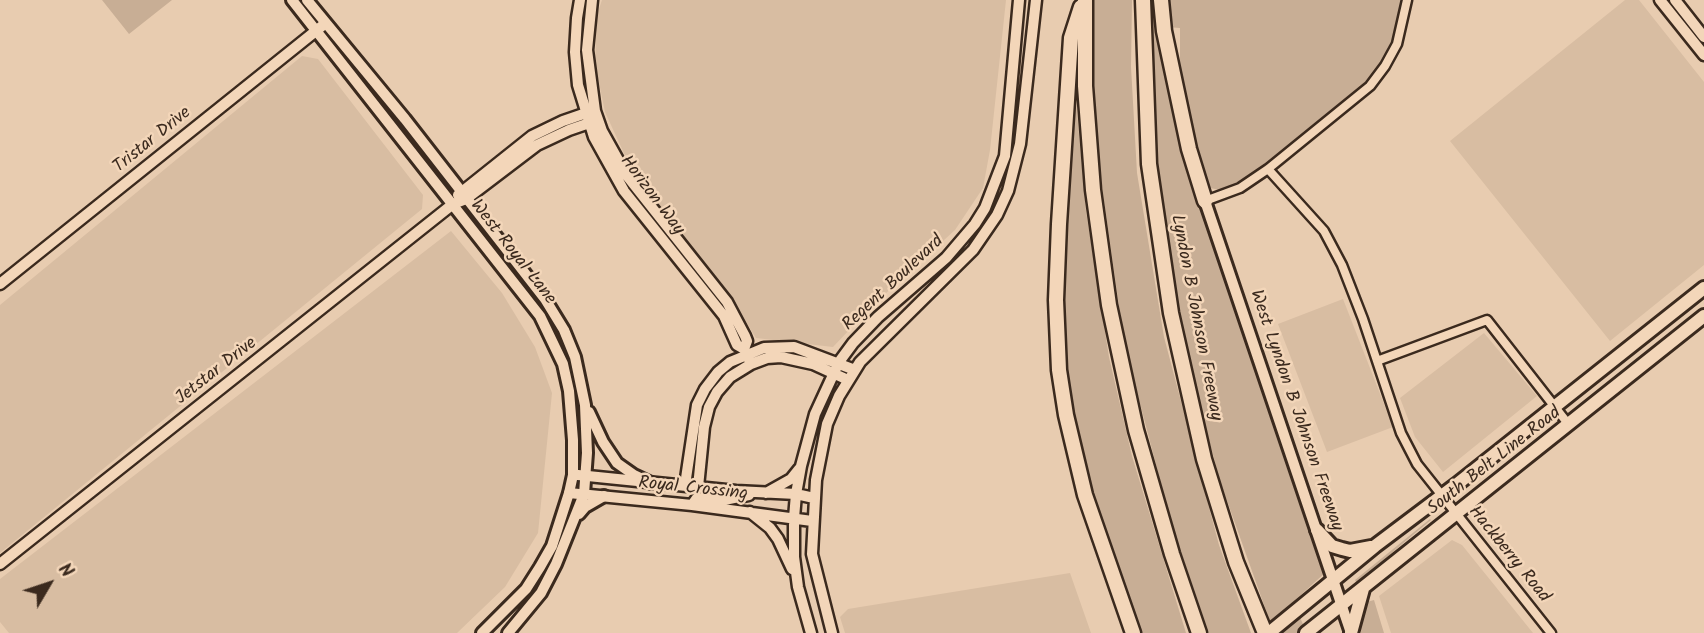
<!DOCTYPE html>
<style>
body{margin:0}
#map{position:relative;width:1704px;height:633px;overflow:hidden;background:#e8ccb0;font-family:Kalam,sans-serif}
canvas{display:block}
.north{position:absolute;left:14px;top:549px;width:70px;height:70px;-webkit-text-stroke:5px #f3d6b9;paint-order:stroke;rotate:51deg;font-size:19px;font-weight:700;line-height:28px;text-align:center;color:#3b2a1e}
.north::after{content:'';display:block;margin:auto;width:24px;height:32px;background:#3b2a1e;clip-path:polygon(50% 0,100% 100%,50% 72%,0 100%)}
</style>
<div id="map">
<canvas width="1704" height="633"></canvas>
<div class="north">N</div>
</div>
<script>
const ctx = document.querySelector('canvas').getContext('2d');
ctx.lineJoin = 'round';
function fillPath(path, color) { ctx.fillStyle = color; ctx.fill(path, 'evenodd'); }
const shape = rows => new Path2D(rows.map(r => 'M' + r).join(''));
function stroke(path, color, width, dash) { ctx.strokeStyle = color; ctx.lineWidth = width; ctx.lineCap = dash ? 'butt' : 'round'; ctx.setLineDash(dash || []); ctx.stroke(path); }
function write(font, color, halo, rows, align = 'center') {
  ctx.font = font + ' Kalam,sans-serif'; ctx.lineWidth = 5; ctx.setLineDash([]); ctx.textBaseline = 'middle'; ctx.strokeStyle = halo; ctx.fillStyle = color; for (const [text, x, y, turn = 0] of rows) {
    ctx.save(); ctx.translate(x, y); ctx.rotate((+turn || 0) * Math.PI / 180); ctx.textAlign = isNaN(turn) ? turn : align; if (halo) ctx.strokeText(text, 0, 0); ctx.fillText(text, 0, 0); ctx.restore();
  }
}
const built = shape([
 [602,0,1006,0,990,150,983,188,955,230,873,305,833,347,756,338,729,295,634,175,605,112,595,63,597,15],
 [1625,0,1639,0,1704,82,1704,265,1610,341,1450,141],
 [302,56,318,59,423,195,422,209,0,553,0,305],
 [451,231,502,293,535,347,552,393,538,533,505,587,457,633,9,633,0,622,0,579],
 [1343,299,1393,427,1327,452,1278,324],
 [1484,333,1537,396,1443,472,1415,437,1400,398],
 [1452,540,1462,545,1533,633,1391,633,1379,596],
 [1070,573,1091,633,845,633,840,617,848,609]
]);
const green = shape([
 [102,0,172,0,129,34],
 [1092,0,1132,0,1131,67,1137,173,1164,337,1219,545,1251,633,1209,633,1172,526,1124,342,1101,179,1092,73],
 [1151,0,1157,0,1160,36,1177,130,1196,191,1326,572,1293,602,1307,633,1274,633,1220,481,1192,376,1173,288,1158,171,1151,65],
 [1165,0,1401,0,1400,12,1393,37,1385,55,1373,73,1355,93,1254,173,1240,182,1220,190,1210,188,1204,183,1185,102,1180,66,1180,28,1167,27],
 [1074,80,1086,211,1109,357,1132,456,1186,633,1139,633,1100,528,1068,400,1061,308],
 [1430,519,1431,520,1395,550,1358,585,1355,580],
 [1374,600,1384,633,1361,633,1359,615,1363,614,1367,602]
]);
const minor = shape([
 [1268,169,1324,231,1342,265,1363,319,1401,433,1417,464,1551,633],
 [1205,201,1240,188,1268,169,1370,86,1385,66,1397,44,1407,0],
 [1377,361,1487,320,1569,425]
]);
const tertiary = shape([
 [580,0,577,18,575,52,578,85,594,137,624,191,724,316,737,345,744,349,751,364],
 [592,0,587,50,595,111,602,131,627,176,727,302,745,336,747,341,744,349],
 [1660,0,1704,55],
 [1675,0,1704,37],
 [458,195,532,136,563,121,592,111],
 [0,284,322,26],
 [578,475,736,491,796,494,814,498],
 [685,485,697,405,705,389,718,372,730,362,764,348,794,347,855,370],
 [698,487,704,427,709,407,717,392,730,377,751,364,767,358,781,357,813,364,848,380],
 [569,493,692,505,812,521],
 [766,493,791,479,799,469],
 [692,505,697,498,724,500,749,495],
 [750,512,770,528,778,539,792,569],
 [0,564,453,204,466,199,537,145,569,130,598,120],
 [811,633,798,587,794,557,794,518,796,494,801,466,815,414,839,362,853,343,878,317,946,258,975,224,985,208,1005,156,1019,0],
 [832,633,812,554,816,480,827,424,839,396,860,362,973,250,997,215,1008,191,1020,144,1036,0]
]);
const secondary = shape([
 [292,0,540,316,563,364,569,391,573,440,573,475,569,493,552,546,540,567,526,589,482,633],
 [307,0,405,119,545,299,564,330,575,357,585,405,587,453,584,494,556,564,541,593,508,633],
 [1205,201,1351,633],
 [589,412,603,442,617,463,634,475,651,483],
 [579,514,585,507,604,496]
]);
const primary = shape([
 [1317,530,1332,546,1342,549,1350,551,1371,547],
 [1269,633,1375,546,1456,485,1704,288],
 [1306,633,1704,316],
 [1351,633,1363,589]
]);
const motorway = shape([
 [1085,0,1085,86,1093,190,1109,305,1136,430,1172,554,1199,633],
 [1143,0,1149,164,1171,313,1204,459,1236,562,1265,633],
 [1161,0,1164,31,1189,149,1205,201],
 [1081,7,1071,38,1059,224,1056,300,1059,370,1066,415,1085,495,1133,633]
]);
const streetNames = [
 ["Tristar Drive",153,141,-39],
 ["Horizon Way",651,196,53],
 ["West Royal Lane",512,253,52],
 ["Regent Boulevard",894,284,-43],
 ["Lyndon B Johnson Freeway",1195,318,79],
 ["Jetstar Drive",217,372,-38],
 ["West Lyndon B Johnson Freeway",1295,411,71],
 ["South Belt Line Road",1495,462,-38],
 ["Royal Crossing",693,490,6],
 ["Hackberry Road",1508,555,51]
];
fillPath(built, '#d8bda2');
fillPath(green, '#c8ae95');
stroke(minor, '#3b2a1e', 13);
stroke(tertiary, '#3b2a1e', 15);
stroke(secondary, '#3b2a1e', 16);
stroke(primary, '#3b2a1e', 18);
stroke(motorway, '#3b2a1e', 19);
stroke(minor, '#f3d6b9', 8);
stroke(tertiary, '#f3d6b9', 10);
stroke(secondary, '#f3d6b9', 10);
stroke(primary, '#f3d6b9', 12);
stroke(motorway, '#f3d6b9', 14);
write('18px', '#3b2a1e', '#f3d6b9', streetNames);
</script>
